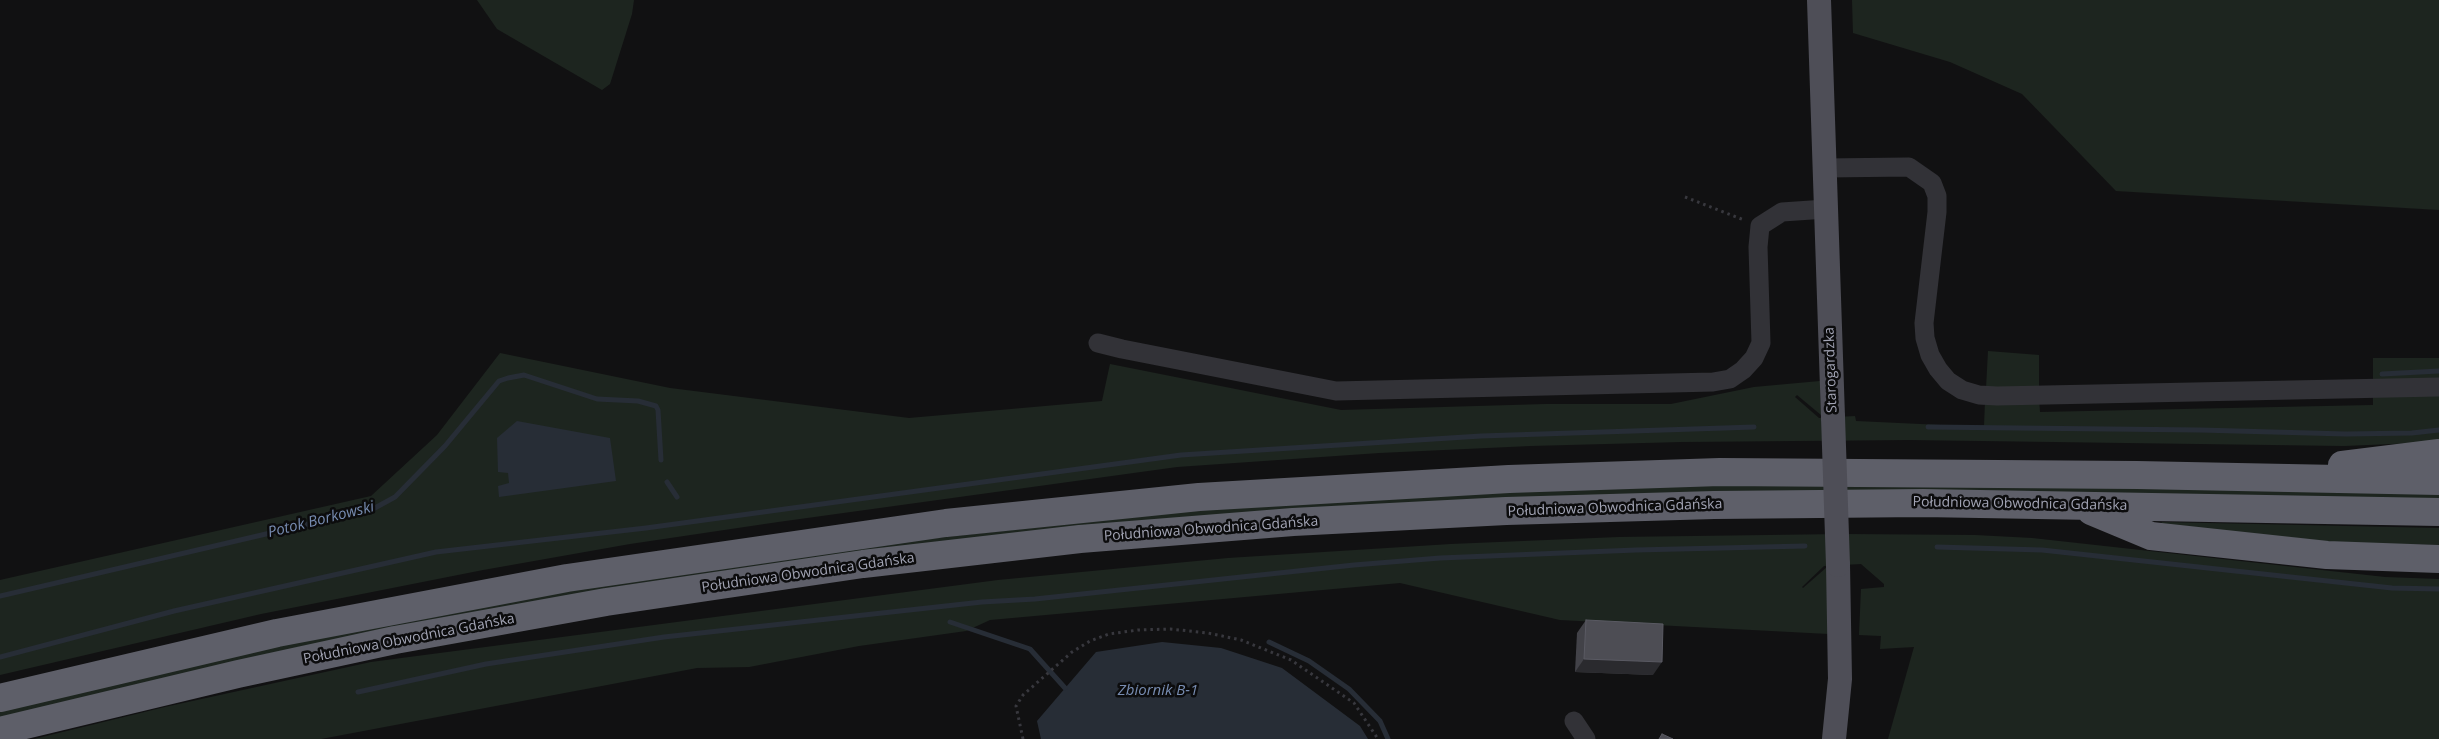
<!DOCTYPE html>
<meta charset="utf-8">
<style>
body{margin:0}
canvas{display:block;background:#111112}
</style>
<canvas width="2439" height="739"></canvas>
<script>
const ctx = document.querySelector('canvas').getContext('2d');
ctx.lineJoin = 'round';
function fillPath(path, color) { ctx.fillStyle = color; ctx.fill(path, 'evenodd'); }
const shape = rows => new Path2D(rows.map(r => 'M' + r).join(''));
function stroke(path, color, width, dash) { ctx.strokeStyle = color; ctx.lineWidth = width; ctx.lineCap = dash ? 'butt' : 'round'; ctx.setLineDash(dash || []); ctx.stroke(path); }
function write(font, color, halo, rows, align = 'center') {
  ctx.font = font + ' "Open Sans",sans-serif'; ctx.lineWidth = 5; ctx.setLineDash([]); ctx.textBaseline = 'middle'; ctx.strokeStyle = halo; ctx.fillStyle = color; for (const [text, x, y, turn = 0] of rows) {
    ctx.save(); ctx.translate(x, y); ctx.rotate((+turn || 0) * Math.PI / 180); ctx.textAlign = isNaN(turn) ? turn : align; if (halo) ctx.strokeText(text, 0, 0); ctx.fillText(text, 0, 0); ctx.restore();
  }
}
const green = shape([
 [477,0,634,0,632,14,610,84,602,90,497,29],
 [1852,0,2439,0,2439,210,2116,191,2022,94,1950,62,1853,33],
 [1988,351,2039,355,2039,388,1986,389],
 [500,353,670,388,909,418,1102,401,1110,364,1341,410,1546,404,1671,404,1754,387,1820,381,1821,415,1797,395,1795,397,1819,418,1855,416,1856,421,1984,427,1985,401,2039,399,2040,412,2373,405,2373,396,2439,394,2439,442,2344,446,1909,440,1681,442,1530,446,1379,453,1177,467,778,522,630,544,483,570,261,614,0,675,0,580,371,496,437,435],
 [2373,358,2439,358,2439,380,2373,383],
 [1737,482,2439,492,2439,502,1090,529,0,720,0,709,344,630,767,556,1304,499],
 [2162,522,2439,528,2439,545,2341,543,2160,524],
 [1843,534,1975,535,2032,538,2385,577,2439,579,2439,739,1888,739,1914,647,1880,649,1881,636,1859,635,1861,589,1884,587,1884,584,1861,564,1824,566,1802,587,1803,588,1827,567,1829,634,1560,620,1400,583,990,620,966,631,859,646,749,667,697,668,321,739,34,739,165,707,371,662,998,580,1228,558,1451,544,1619,537]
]);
const water = shape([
 [517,421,610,438,616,481,499,497,498,486,509,483,508,473,498,472,497,438],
 [1162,642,1221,648,1282,668,1360,726,1368,739,1041,739,1037,721,1096,652]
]);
const stream = shape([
 [2382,374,2439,371],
 [1928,427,2200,430,2346,434,2412,433,2439,430],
 [667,482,677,497],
 [1937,547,2042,550,2392,588,2439,589],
 [0,596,373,509,395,497,445,446,499,381,508,378,524,375,597,399,638,401,656,406,658,410,661,460],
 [950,622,1030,649,1065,688],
 [1269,642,1309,661,1349,689,1380,721,1388,739],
 [0,657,174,611,436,552,646,528,1181,455,1481,436,1754,427],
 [358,692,486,664,664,637,982,602,1035,599,1354,565,1440,558,1636,550,1805,546]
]);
const path = shape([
 [1685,197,1744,220],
 [1023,739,1016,706,1023,695,1072,652,1090,641,1109,634,1138,630,1170,629,1208,633,1241,640,1291,660,1354,703,1378,739]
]);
const minor = shape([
 [1825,168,1909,167,1932,183,1937,196,1937,212,1924,323,1925,338,1930,355,1938,369,1948,381,1962,390,1979,395,1997,396,2439,387],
 [1098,343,1122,349,1336,391,1713,382,1730,379,1743,370,1754,358,1761,343,1758,247,1760,226,1782,212,1826,209],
 [1574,721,1586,739]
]);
const major = shape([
 [1819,0,1833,417],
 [1834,739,1840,679,1838,565]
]);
const highway = shape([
 [2342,465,2439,453],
 [2091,511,2151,536,2160,537,2327,555,2439,559],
 [0,698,277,633,567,578,946,523,1199,497,1509,479,1720,472,2137,475,2439,481],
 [0,731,238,674,395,640,606,602,863,564,1080,539,1293,522,1506,511,1714,505,1923,503,2439,512]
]);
const majorBridge = shape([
 [1833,417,1838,565]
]);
const wall = shape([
 [1586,620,1653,675,1575,672,1577,633]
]);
const shadedWall = shape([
 [1584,659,1662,662,1653,675,1575,672]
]);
const building = shape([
 [1586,620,1663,624,1662,662,1584,659,1586,620],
 [1662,734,1673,739,1659,739,1662,734]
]);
const streetNames = [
 ["Starogardzka",1831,370,-92],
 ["Południowa Obwodnica Gdańska",2020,504,1],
 ["Południowa Obwodnica Gdańska",1615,508,-2],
 ["Południowa Obwodnica Gdańska",1211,529,-4],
 ["Południowa Obwodnica Gdańska",808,573,-8],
 ["Południowa Obwodnica Gdańska",409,639,-11]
];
const waterNames = [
 ["Potok Borkowski",321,520,-14],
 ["Zbiornik B-1",1158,691]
];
fillPath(green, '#1d251f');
fillPath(water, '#272d36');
stroke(stream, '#272d36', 5);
stroke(path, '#38383e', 3, [2.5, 4]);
stroke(minor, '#323237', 19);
stroke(major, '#4e4e57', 24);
stroke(highway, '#5e5f69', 28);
stroke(majorBridge, '#4e4e57', 24);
fillPath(wall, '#424248');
fillPath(shadedWall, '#2a2a2e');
fillPath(building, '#4d4d54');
stroke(building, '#5a5a63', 1);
write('14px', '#a2a4b4', '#0c0c0d', streetNames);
write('italic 15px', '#778cb1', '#0c0c0d', waterNames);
</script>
